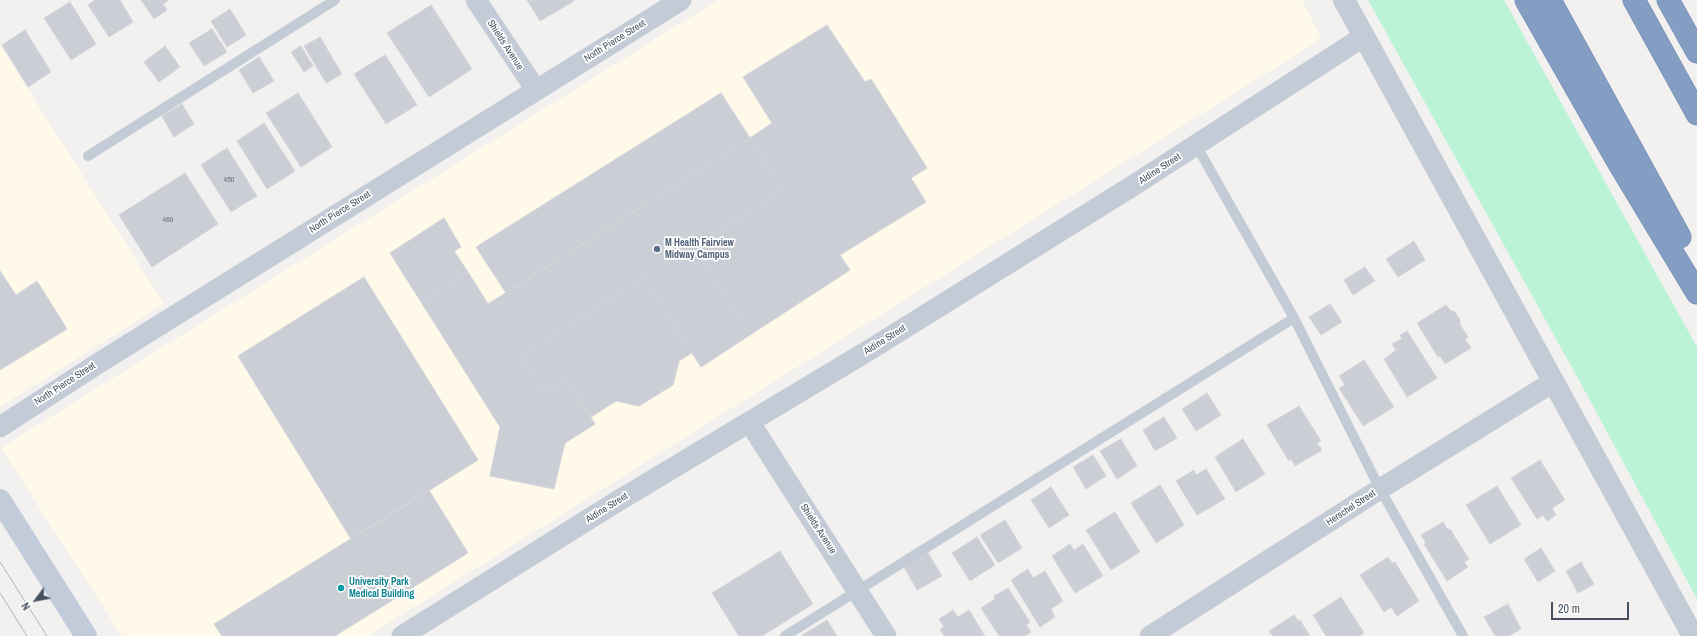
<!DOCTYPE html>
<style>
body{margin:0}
#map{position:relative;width:1697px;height:636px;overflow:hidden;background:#f3f0f0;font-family:"Archivo Narrow",sans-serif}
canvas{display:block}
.north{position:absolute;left:16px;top:580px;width:40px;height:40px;-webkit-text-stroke:3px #fff;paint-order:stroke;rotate:238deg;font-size:11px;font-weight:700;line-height:16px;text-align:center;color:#46515f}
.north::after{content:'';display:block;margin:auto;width:14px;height:18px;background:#46515f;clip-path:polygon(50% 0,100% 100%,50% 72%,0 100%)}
.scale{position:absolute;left:1551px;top:602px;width:78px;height:18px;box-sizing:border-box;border:2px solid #46515f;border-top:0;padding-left:5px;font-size:12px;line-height:14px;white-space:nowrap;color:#46515f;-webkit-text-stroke:3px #fff;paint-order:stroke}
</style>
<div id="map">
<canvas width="1697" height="636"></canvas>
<div class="north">N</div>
<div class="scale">20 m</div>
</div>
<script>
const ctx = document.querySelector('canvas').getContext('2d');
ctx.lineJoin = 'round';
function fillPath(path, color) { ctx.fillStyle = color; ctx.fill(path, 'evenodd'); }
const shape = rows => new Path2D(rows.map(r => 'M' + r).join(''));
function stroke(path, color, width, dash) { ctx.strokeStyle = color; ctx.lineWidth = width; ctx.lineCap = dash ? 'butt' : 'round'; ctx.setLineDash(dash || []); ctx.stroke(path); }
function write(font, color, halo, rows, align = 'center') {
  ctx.font = font + ' "Archivo Narrow",sans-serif'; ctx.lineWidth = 3.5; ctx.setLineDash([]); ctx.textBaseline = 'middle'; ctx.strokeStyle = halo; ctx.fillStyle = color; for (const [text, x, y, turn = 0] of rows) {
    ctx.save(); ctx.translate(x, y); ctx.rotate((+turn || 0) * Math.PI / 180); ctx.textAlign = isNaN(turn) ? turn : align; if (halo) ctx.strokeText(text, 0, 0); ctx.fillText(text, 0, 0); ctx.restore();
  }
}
const commercial = shape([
 [718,0,1302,0,1321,39,368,636,122,636,1,448],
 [0,45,164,304,0,407]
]);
const green = shape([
 [1368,0,1504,0,1697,347,1697,599,1586,393]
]);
const building = shape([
 [95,0,120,0,133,22,109,37,88,5,95,0],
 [141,0,169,0,163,4,167,10,154,19,141,0],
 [527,0,573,0,574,1,540,21,527,0],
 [70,2,96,44,71,60,44,18,70,2],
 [431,5,472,69,429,97,387,33,431,5],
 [230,9,246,35,227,47,211,21,230,9],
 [827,25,865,82,871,79,927,168,911,178,926,202,840,255,850,270,750,335,694,246,783,191,750,138,772,123,743,77,827,25],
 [212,29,227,52,204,66,189,43,212,29],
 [25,30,51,72,28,87,2,45,25,30],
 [320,37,342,74,326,83,304,46,320,37],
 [165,46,180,67,159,82,144,62,165,46],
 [301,46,313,66,304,72,291,52,301,46],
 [385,55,417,105,386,124,354,74,385,55],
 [259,57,274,81,253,93,239,70,259,57],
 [298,93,332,147,301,167,266,113,298,93],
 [721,93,750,138,506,293,476,247,721,93],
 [182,104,194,124,174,137,162,116,182,104],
 [264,123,295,171,267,189,237,141,264,123],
 [750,138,783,191,694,246,750,335,701,367,644,278,521,355,545,393,567,379,595,424,565,443,554,489,490,476,500,427,421,302,468,272,488,304,750,138],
 [227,148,257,196,231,212,201,165,227,148],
 [185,173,218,224,152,267,119,215,185,173],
 [444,218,461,247,454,251,468,272,421,302,390,253,444,218],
 [1414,241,1425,260,1398,277,1386,259,1414,241],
 [1365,267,1375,281,1353,295,1344,280,1365,267],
 [0,271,16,295,37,281,67,329,0,370,0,271],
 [364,277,478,460,351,539,238,356,364,277],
 [644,278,692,353,679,361,673,385,639,406,616,401,591,417,567,379,545,393,521,355,644,278],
 [1330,304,1342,322,1321,335,1309,317,1330,304],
 [1446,305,1450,310,1455,312,1460,320,1460,325,1468,337,1465,339,1471,348,1445,364,1440,356,1438,357,1417,323,1446,305],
 [1407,331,1437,378,1407,397,1384,359,1396,350,1392,344,1402,339,1400,335,1407,331],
 [1364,360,1394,407,1363,426,1339,388,1345,385,1339,376,1364,360],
 [1207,393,1221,415,1196,431,1182,409,1207,393],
 [1299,406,1321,441,1317,443,1322,450,1295,466,1291,459,1289,461,1267,425,1299,406],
 [1164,417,1177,438,1155,451,1143,430,1164,417],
 [1121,439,1137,466,1117,479,1100,451,1121,439],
 [1243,439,1265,474,1236,492,1215,457,1243,439],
 [1093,455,1106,476,1086,489,1073,467,1093,455],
 [1540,460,1565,500,1552,508,1556,515,1547,521,1543,515,1537,519,1511,478,1540,460],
 [1206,469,1225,499,1197,515,1176,481,1194,470,1196,475,1206,469],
 [1160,485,1184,525,1156,543,1131,503,1160,485],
 [1497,486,1521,525,1490,544,1466,505,1497,486],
 [1051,487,1069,515,1049,528,1031,500,1051,487],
 [429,490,468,553,335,636,222,636,214,624,429,490],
 [1115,512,1140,552,1111,570,1086,530,1115,512],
 [1005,520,1022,548,998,563,980,535,1005,520],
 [1443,522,1448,530,1450,529,1469,559,1464,562,1468,567,1447,581,1424,544,1426,543,1421,535,1443,522],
 [977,537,995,565,970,581,952,553,977,537],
 [1070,544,1074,550,1083,544,1103,576,1075,593,1052,556,1070,544],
 [1541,548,1555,571,1538,582,1524,559,1541,548],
 [780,551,813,604,762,636,739,636,712,593,780,551],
 [928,553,942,576,917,590,904,567,928,553],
 [1388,557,1392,563,1395,562,1419,601,1397,616,1391,607,1384,612,1360,575,1388,557],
 [1581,562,1594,584,1578,593,1566,571,1581,562],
 [1028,569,1033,578,1045,571,1063,601,1051,609,1055,617,1040,627,1011,580,1028,569],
 [1008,588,1030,622,1026,625,1031,632,1025,636,999,636,981,608,995,599,994,596,1008,588],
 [1341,597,1364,633,1360,636,1326,636,1313,615,1341,597],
 [1508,604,1521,629,1509,636,1495,636,1484,617,1508,604],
 [953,610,958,617,969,610,985,636,944,636,940,629,944,627,939,619,953,610],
 [1294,615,1298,621,1300,620,1310,636,1273,636,1269,631,1294,615],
 [827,620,837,636,801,636,827,620]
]);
const service = shape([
 [1196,145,1294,318,1380,489,1463,636],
 [88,156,335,0],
 [785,636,1294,318]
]);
const minor = shape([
 [476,0,536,90],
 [750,423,886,636],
 [0,427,102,361,681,0],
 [402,636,613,504,871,349,1134,185,1363,37],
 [1150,636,1380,489,1553,382]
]);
const tertiary = shape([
 [1344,0,1693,636]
]);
const secondary = shape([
 [0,500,86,636]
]);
const motorway = shape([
 [1526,0,1618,162,1697,293],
 [1550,0,1680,237],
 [1634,0,1697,114],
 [1668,0,1697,52]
]);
const tram = shape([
 [0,562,47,636],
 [0,593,27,636]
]);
const markers = [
 [657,249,4,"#5c6f8a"],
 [341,588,4,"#0f9aa8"]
];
const numberNames = [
 ["450",229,180],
 ["460",168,220]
];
const streetNames = [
 ["North Pierce Street",615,41,-32],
 ["Shields Avenue",505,45,57],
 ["Aldine Street",1160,169,-33],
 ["North Pierce Street",340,212,-32],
 ["Aldine Street",885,340,-32],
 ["North Pierce Street",65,384,-33],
 ["Aldine Street",607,508,-32],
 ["Herschel Street",1351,508,-33],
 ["Shields Avenue",818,529,57]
];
const serviceNames = [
 ["M Health Fairview",665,243],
 ["Midway Campus",665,255]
];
const cultureNames = [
 ["University Park",349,582],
 ["Medical Building",349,594]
];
fillPath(commercial, '#fef9e9');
fillPath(green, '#bbf3d6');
fillPath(building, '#ccced6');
stroke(building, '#d4d5dc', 1);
stroke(motorway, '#6f88af', 23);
stroke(service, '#c3cbd6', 10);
stroke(minor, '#c3cbd6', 21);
stroke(tertiary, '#c3cbd6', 22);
stroke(secondary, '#c1cbda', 22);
stroke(motorway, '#849dc3', 22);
stroke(tram, '#b2b4bb', 1);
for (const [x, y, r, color] of markers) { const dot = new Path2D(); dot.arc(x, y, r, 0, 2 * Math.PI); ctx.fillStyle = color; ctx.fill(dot); stroke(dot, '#fff', 1.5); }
write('8px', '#68707d', null, numberNames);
write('10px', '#46515f', '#fff', streetNames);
write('bold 10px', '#4e5e75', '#fff', serviceNames, 'left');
write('bold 10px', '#0d838f', '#fff', cultureNames, 'left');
</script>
